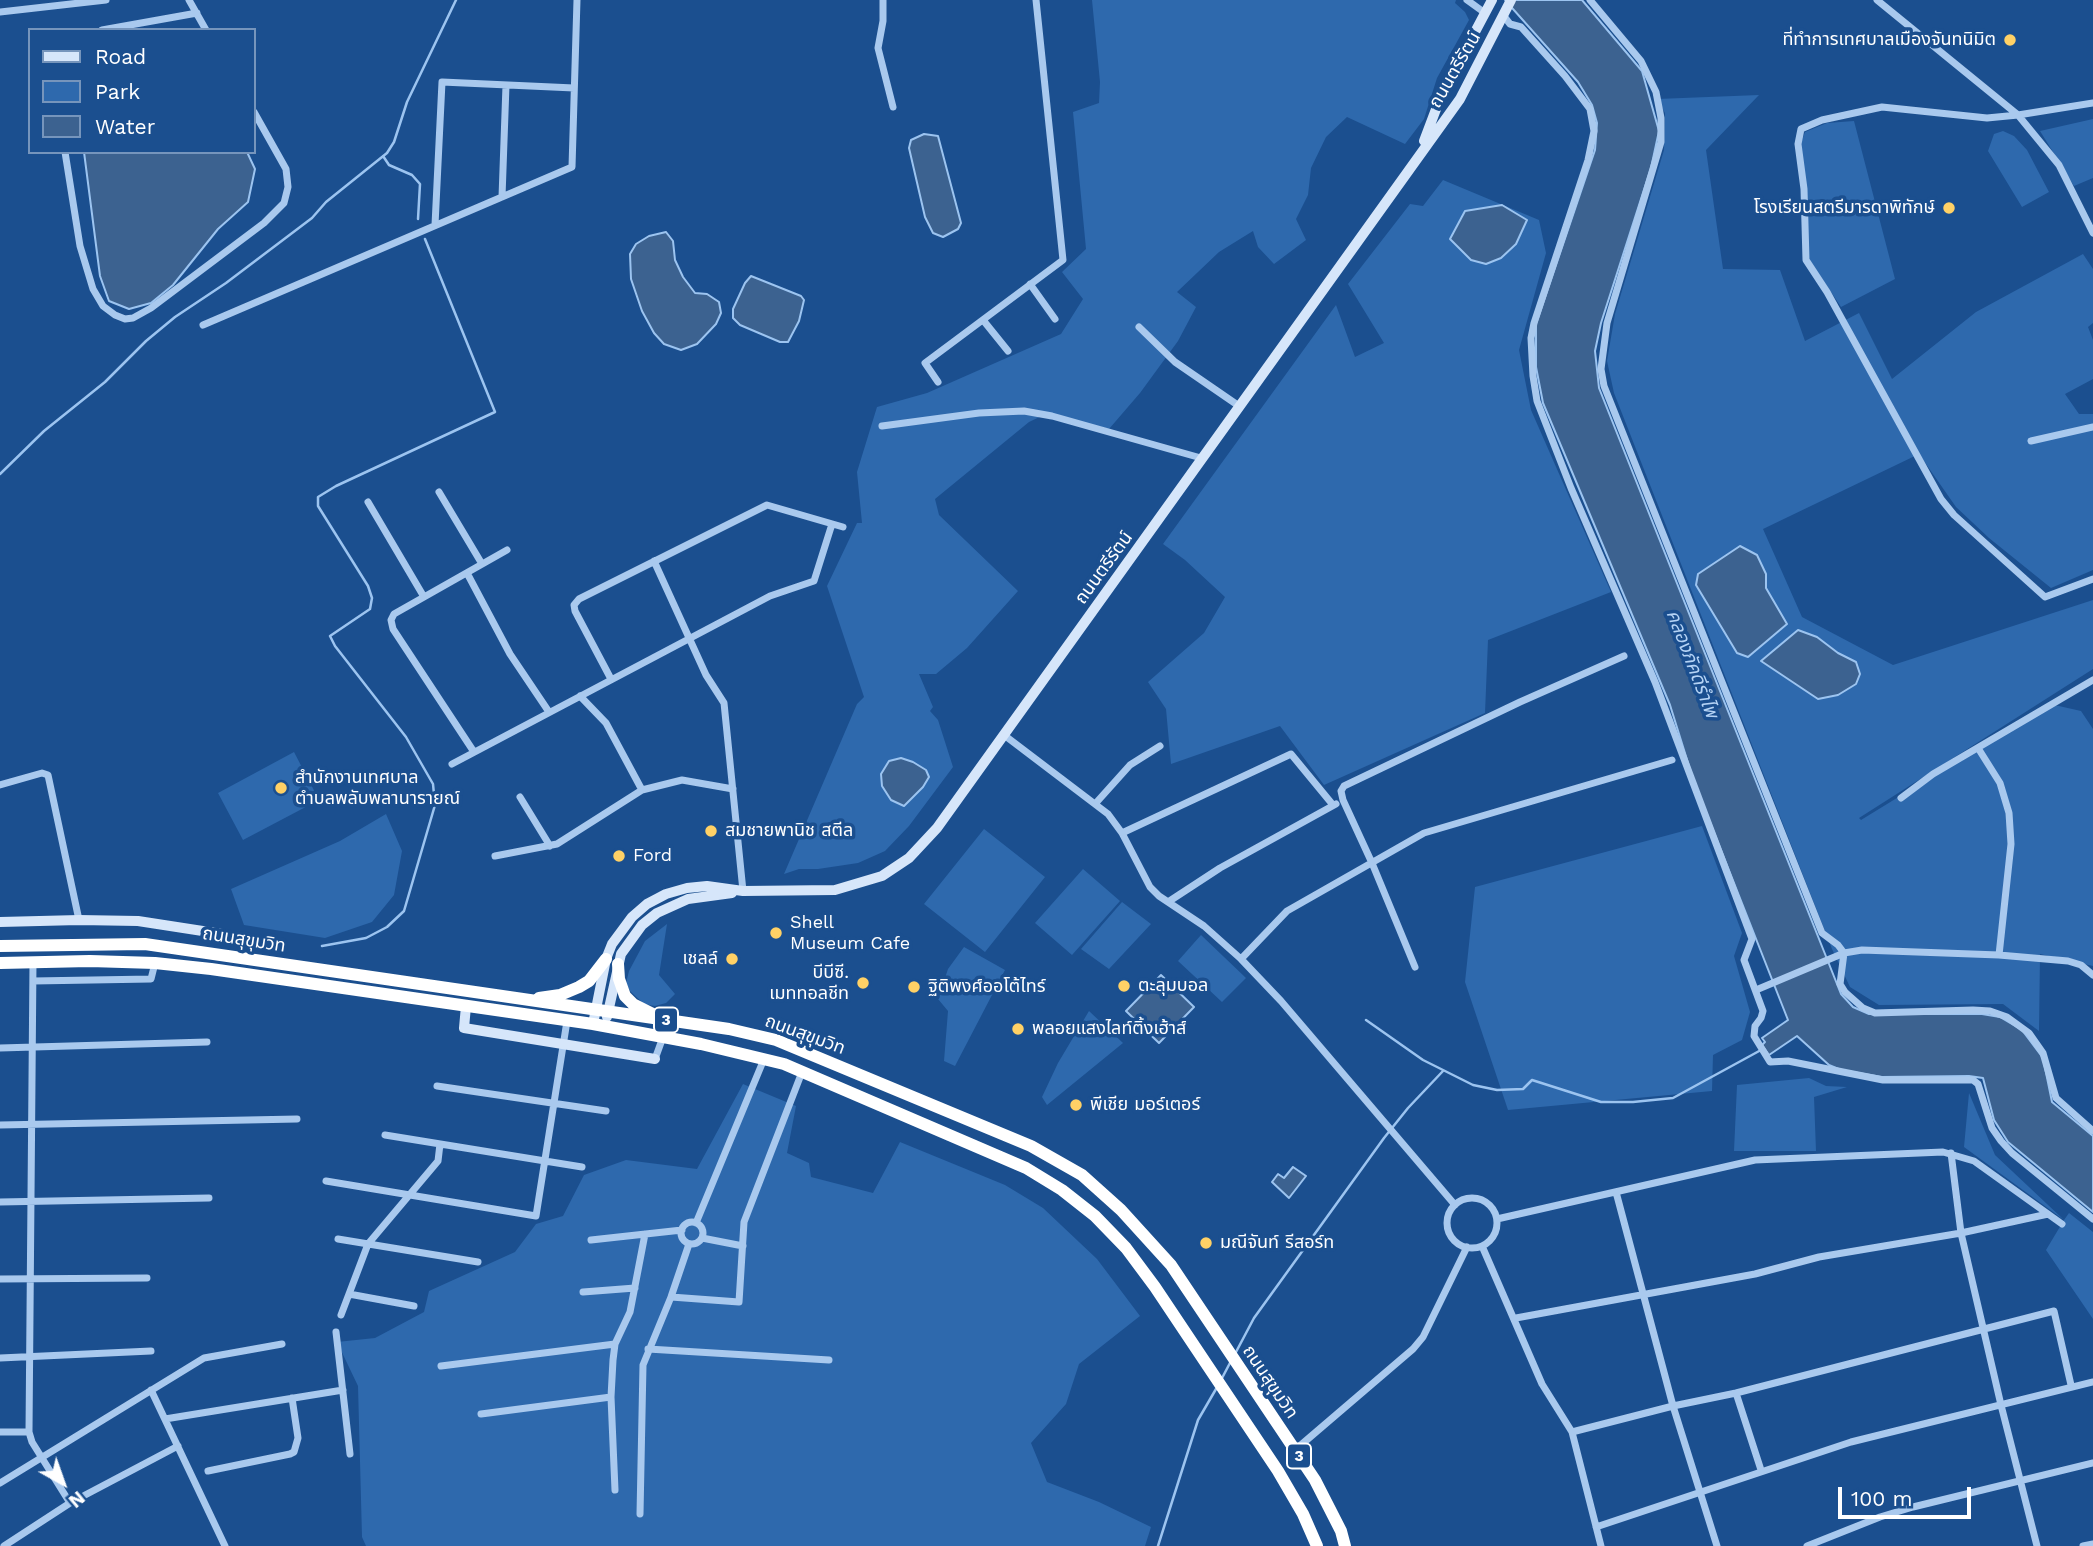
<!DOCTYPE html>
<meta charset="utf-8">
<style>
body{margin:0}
#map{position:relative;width:2093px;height:1546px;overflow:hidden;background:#1b4f8f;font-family:"Work Sans",sans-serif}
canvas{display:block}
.legend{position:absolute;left:28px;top:28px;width:228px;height:126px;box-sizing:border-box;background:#1b4f8f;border:2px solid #7695bc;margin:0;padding:9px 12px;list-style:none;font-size:21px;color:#fff}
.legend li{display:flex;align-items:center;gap:14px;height:35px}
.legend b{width:35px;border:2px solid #7695bc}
.north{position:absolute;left:28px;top:1448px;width:70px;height:70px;-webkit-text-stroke:5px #1b4f8f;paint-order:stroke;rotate:140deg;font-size:19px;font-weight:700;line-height:28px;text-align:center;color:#fff}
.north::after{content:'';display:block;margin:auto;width:24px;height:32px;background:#fff;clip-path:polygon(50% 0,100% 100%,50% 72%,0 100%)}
.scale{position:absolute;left:1838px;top:1487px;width:133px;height:32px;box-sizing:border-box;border:4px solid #fff;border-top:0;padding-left:9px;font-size:21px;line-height:24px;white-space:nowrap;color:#fff;-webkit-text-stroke:5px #1b4f8f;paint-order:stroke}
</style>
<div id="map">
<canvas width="2093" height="1546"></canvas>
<ul class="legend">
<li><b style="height:9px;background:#d6e6fa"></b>Road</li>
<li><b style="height:19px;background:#2e69ad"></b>Park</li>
<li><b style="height:19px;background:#3c6290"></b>Water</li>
</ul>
<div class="north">N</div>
<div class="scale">100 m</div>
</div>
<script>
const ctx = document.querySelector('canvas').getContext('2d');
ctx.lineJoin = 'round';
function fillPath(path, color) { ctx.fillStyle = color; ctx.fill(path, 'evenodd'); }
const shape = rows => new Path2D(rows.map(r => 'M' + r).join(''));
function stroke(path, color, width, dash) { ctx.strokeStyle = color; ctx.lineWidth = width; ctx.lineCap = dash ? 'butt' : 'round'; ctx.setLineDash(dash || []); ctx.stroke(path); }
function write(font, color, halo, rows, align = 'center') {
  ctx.font = font + ' "Work Sans","Noto Sans Thai",sans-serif'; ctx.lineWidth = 7; ctx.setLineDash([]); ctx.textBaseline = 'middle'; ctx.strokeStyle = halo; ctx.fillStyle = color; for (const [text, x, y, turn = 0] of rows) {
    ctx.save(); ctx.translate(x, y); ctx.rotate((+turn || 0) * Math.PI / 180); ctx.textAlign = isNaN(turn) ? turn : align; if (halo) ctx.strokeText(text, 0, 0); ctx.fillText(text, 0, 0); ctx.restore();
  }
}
const green = shape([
 [1092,0,1456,0,1455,3,1465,12,1469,20,1437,78,1424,119,1405,144,1347,117,1326,137,1311,168,1308,195,1296,219,1306,240,1274,264,1258,247,1253,231,1219,252,1177,292,1196,307,1178,341,1140,393,1109,429,1048,413,1029,422,935,499,939,515,1018,591,967,648,936,674,919,674,933,707,930,711,938,720,953,767,909,826,885,851,858,863,818,869,799,869,784,874,857,704,864,697,827,586,857,523,862,523,857,472,877,407,927,393,1061,334,1083,299,1062,272,1086,249,1073,112,1099,103,1100,82],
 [1759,95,1706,150,1723,269,1780,270,1805,341,1859,313,1892,379,1976,312,2083,254,2093,269,2093,323,2088,327,2093,340,2093,379,2065,394,2079,414,2093,414,2093,570,2051,588,1989,538,1956,507,1919,454,1763,529,1802,617,1893,665,2093,600,2093,669,1859,818,1861,820,2050,704,2081,711,2093,729,2093,966,2040,954,2039,1031,2003,1004,1879,1005,1850,987,1832,949,1614,393,1607,361,1615,314,1664,150,1665,113,1657,99],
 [2093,119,2093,178,2074,186,2040,131],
 [1854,121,1895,279,1841,307,1809,259,1801,143,1805,132,1827,123],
 [2003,131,2014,136,2027,150,2049,192,2022,207,1988,151,1994,134],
 [1443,180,1539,220,1546,253,1519,350,1531,410,1611,592,1488,640,1485,713,1324,785,1280,726,1171,764,1166,709,1148,682,1204,633,1225,597,1185,560,1163,544,1336,305,1355,357,1384,343,1348,284,1410,204,1423,206],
 [294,752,319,800,243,840,218,793],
 [386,814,402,851,394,895,372,922,325,938,244,925,231,889,340,841],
 [1702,826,1742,933,1734,956,1750,1012,1742,1040,1713,1055,1712,1091,1508,1110,1465,982,1475,887],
 [984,829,1045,877,985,952,924,904],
 [1083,869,1120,901,1072,955,1035,923],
 [1122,902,1151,924,1109,969,1081,949],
 [667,924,659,975,675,994,666,1003,655,1006,644,1004,630,991,626,983,629,971,645,941],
 [1201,935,1246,978,1222,1002,1178,961],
 [964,947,1005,970,955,1066,944,1061,948,1011,938,999,948,969],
 [1089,1011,1123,1043,1047,1105,1042,1097,1058,1063],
 [1809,1078,1826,1086,1847,1087,1814,1097,1816,1151,1734,1151,1737,1085],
 [743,1084,796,1106,787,1153,809,1163,811,1177,873,1193,900,1142,1005,1185,1043,1208,1097,1259,1140,1316,1079,1364,1066,1404,1031,1443,1047,1482,1099,1502,1151,1527,1145,1546,366,1546,362,1537,358,1386,337,1342,375,1338,424,1312,429,1291,515,1252,536,1224,563,1216,584,1175,626,1160,697,1169],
 [1969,1093,1995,1155,2064,1220,2069,1213,2093,1232,2093,1319,2046,1250,2064,1220,1964,1147]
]);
const water = shape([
 [1505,0,1582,0,1642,71,1659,131,1651,168,1601,323,1595,351,1599,388,1841,994,1853,1007,1869,1014,1982,1014,2000,1017,2022,1030,2043,1058,2052,1102,2093,1136,2093,1212,2008,1142,1994,1120,1983,1078,1969,1076,1882,1077,1841,1070,1829,1065,1797,1036,1769,1055,1762,1045,1765,1042,1762,1038,1788,1020,1693,779,1670,705,1543,403,1536,367,1536,324,1595,150,1597,123,1592,105,1578,82,1505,0],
 [924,134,938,136,961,223,958,229,943,237,933,233,925,217,909,148,911,140,924,134],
 [84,152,247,152,255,169,248,202,218,229,173,285,151,303,129,309,109,301,100,276,84,152],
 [1502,205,1527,220,1516,244,1501,258,1486,264,1471,260,1450,239,1465,211,1502,205],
 [666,232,673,241,675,260,683,277,695,293,707,294,719,302,721,313,716,324,697,344,681,350,664,344,654,333,642,311,631,279,630,254,636,244,649,236,666,232],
 [751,276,801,296,804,300,799,321,788,342,780,342,740,325,733,318,733,309,745,283,751,276],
 [1740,546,1757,555,1766,574,1766,588,1787,624,1748,657,1737,653,1696,585,1698,574,1740,546],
 [1798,630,1817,637,1838,653,1856,662,1860,674,1856,684,1838,695,1818,699,1761,661,1798,630],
 [901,758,913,762,926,770,929,777,923,787,904,806,891,800,882,786,881,774,889,761,901,758],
 [1161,975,1194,1007,1159,1043,1126,1011,1161,975],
 [1293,1167,1306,1176,1289,1198,1272,1182,1278,1174,1284,1178,1293,1167]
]);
const stream = shape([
 [383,156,389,165,412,175,420,184,418,219],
 [0,474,44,431,105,382,146,341,175,317,226,283,312,218,326,202,387,153,394,142,407,102,456,0],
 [322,946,366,938,387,927,404,911,435,805,433,784,406,737,335,646,330,636,370,609,372,598,368,586,318,506,318,497,336,486,495,412,425,239],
 [1366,1020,1423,1060,1473,1085,1497,1090,1523,1089,1532,1080,1601,1102,1633,1102,1673,1098,1761,1050],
 [1236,1352,1254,1318,1384,1138,1408,1108,1443,1071],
 [1221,1380,1231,1361],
 [1158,1546,1198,1420,1216,1389]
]);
const street = shape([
 [189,0,206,30],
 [883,0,883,21,878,48,893,107],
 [1467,0,1485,13],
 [1590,0,1641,61,1656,92,1661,118,1661,142,1607,323,1601,369,1604,386,1822,933,1838,945,1844,953,1840,984,1845,992,1863,1008,1875,1013,1973,1010,1990,1011,2007,1017,2029,1033,2043,1053,2056,1098,2093,1131],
 [1877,0,2018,115,2059,165,2093,233],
 [0,12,106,0],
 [1503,15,1510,24,1521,27,1565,76,1590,109,1594,131,1588,160,1534,323,1531,338,1533,376,1537,401,1571,488,1655,682,1752,939,1744,960,1763,1011,1761,1018,1755,1026,1754,1036,1770,1062,1788,1061,1883,1080,1973,1080,1978,1084,1992,1128,2001,1141,2012,1153,2093,1219],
 [102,30,197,13],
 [2093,103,2018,115,1987,118,1882,107,1822,120,1801,129,1798,144,1804,189,1806,260,1827,292,1941,499,1954,515,2045,597,2093,579],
 [65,152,80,246,93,289,103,306,115,315,125,319,133,318,151,308,264,223,284,203,288,187,286,169,254,112],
 [502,197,506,85],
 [435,225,442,82,574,88],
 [1030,284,1055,319],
 [983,320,1008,351],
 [203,325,572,167,577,0],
 [1139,327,1175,362,1239,406],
 [938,382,925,363,1063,260,1036,0],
 [882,426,979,413,1024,411,1052,416,1201,458],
 [2031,441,2093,427],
 [439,492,482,564],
 [368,502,424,597],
 [654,561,706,675,724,703,743,891],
 [467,573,510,654,549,712],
 [611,679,575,611,574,605,579,599,767,505,843,527],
 [580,696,606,723,642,790],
 [1004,735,1108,814,1122,833,1150,887,1159,896,1204,926,1241,959,1281,1001,1455,1205],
 [1978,748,2000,783,2009,813,2011,844,1999,955],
 [474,752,393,629,391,620,394,614,507,550],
 [452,764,770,596,814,581,832,524],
 [0,785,42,773,48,775,79,920],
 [520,797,550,846],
 [1901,798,1933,774,2093,680],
 [1095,804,1130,765,1160,746],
 [1122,833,1291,754,1333,805],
 [495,856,557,844,642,790,682,780,733,789],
 [1168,902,1220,868,1336,804],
 [1241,959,1287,911,1424,833,1672,760],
 [33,962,29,1432,32,1442,70,1503],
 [1415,967,1372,863,1343,800,1341,791,1344,786,1520,702,1624,656],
 [33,981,151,979,155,963],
 [1756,990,1844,953,1862,950,1999,955,2068,961,2081,965,2093,975],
 [0,1048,207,1042],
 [655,1059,663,1037],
 [437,1086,606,1111],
 [0,1125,297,1119],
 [385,1135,582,1167],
 [1951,1153,1961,1233,2001,1405,2037,1546],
 [326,1181,536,1216,567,1021],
 [1616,1192,1673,1406,1717,1546],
 '1447 1223a25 25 0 1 1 50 0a25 25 0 1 1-50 0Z',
 [0,1202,209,1198],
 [1497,1219,1755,1160,1943,1152,1974,1161,2062,1224],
 '681 1233a11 11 0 1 1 22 0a11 11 0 1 1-22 0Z',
 [696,1223,764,1059],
 [702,1238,743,1246],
 [338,1239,478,1262],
 [591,1240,682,1230],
 [1482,1246,1542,1384,1572,1432,1601,1546],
 [0,1279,147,1278],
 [583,1292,635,1288],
 [349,1294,414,1306],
 [671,1297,739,1302,744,1222,802,1072],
 [341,1315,368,1244,438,1161,440,1144],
 [1516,1318,1755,1274,1819,1257,1961,1233,2048,1214],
 [336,1332,350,1454],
 [648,1349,829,1360],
 [0,1358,151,1351],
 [441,1366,615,1344],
 [151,1390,225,1546],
 [1736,1393,1761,1470],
 [481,1414,611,1397],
 [165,1419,343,1390],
 [0,1432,29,1432],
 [1572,1432,1673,1406,1736,1393,2054,1311,2071,1385],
 [1295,1450,1413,1349,1423,1337,1467,1247],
 [208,1471,290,1454,294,1452,298,1438,292,1398],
 [0,1483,204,1358,282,1344],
 [615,1490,611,1397,613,1360,615,1344,630,1312,645,1234],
 [640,1514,643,1365,671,1297,689,1244],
 [1596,1527,1851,1442,2093,1382],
 [4,1546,70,1503,178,1446],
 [1807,1546,1880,1517,1913,1507,2093,1463],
 [2083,1546,2093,1544]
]);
const secondary = shape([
 [1424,141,1441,96,1492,0],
 [0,922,79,920,138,921,222,934],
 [466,1006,464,1028,655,1059],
 [607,1017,621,954,642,925,657,913,688,899,732,893],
 [593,1024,606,959,612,944,632,917,647,904,666,894,687,888,707,886,743,891,835,890,882,876,909,858,937,828,1460,99,1511,0]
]);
const highway = shape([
 [0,946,145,944,729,1029,776,1040,1031,1146,1082,1175,1121,1210,1171,1265,1315,1480,1341,1531,1345,1546],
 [0,963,90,961,155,963,211,969,593,1024,701,1044,784,1064,1026,1168,1062,1190,1095,1216,1126,1248,1155,1287,1278,1471,1303,1514,1317,1546],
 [618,964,619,979,625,996,633,1004,655,1015],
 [539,998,560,995,579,987,589,981,606,959]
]);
const markers = [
 [2010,40,7,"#ffd166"],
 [1949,208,7,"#ffd166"],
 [281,788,7,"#ffd166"],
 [711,831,7,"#ffd166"],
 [619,856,7,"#ffd166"],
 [776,933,7,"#ffd166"],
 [732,959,7,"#ffd166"],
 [863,983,7,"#ffd166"],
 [1124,986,7,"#ffd166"],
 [914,987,7,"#ffd166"],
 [1018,1029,7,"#ffd166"],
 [1076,1105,7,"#ffd166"],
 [1206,1243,7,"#ffd166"]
];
const shields = [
 [666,1020,24],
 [1299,1456,24]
];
const shieldNames = [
 ["3",666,1020],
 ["3",1299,1456]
];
const poiNames = [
 ["ที่ทำการเทศบาลเมืองจันทนิมิต",1996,40,"right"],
 ["โรงเรียนสตรีมารดาพิทักษ์",1935,208,"right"],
 ["สำนักงานเทศบาล",295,778],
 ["ตำบลพลับพลานารายณ์",295,799],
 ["สมชายพานิช สตีล",725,831],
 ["Ford",633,856],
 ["Shell",790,923],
 ["Museum Cafe",790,944],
 ["เชลล์",718,959,"right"],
 ["บีบีซี.",849,973,"right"],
 ["เมททอลชีท",849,994,"right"],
 ["ตะลุมบอล",1138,986],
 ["ฐิติพงศ์ออโต้ไทร์",928,987],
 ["พลอยแสงไลท์ติ้งเฮ้าส์",1032,1029],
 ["พีเชีย มอร์เตอร์",1090,1105],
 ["มณีจันท์ รีสอร์ท",1220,1243]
];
const streetNames = [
 ["ถนนตรีรัตน์",1455,70,-60],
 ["ถนนตรีรัตน์",1104,568,-54],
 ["ถนนสุขุมวิท",244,940,9],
 ["ถนนสุขุมวิท",805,1035,20],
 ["ถนนสุขุมวิท",1270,1382,56]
];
const waterNames = [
 ["คลองภัคดีรำไพ",1692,664,69]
];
fillPath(green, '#2e69ad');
fillPath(water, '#3c6290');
stroke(water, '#9cc4f0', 2);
stroke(stream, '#9cc4f0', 2.5);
stroke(street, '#a9c9ee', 7);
stroke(secondary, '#d6e6fa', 10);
stroke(highway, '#fff', 12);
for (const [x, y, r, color] of markers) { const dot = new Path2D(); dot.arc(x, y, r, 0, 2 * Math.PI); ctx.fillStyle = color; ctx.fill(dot); stroke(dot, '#1b4f8f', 2.5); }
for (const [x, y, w] of shields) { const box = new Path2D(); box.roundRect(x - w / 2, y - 12.5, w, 25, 5); ctx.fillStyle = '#1b4f8f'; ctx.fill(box); stroke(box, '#fff', 2); }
write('bold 16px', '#fff', null, shieldNames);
write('18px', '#fff', '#1b4f8f', poiNames, 'left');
write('18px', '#fff', '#1b4f8f', streetNames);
write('italic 19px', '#b5d3f5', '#1b4f8f', waterNames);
</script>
